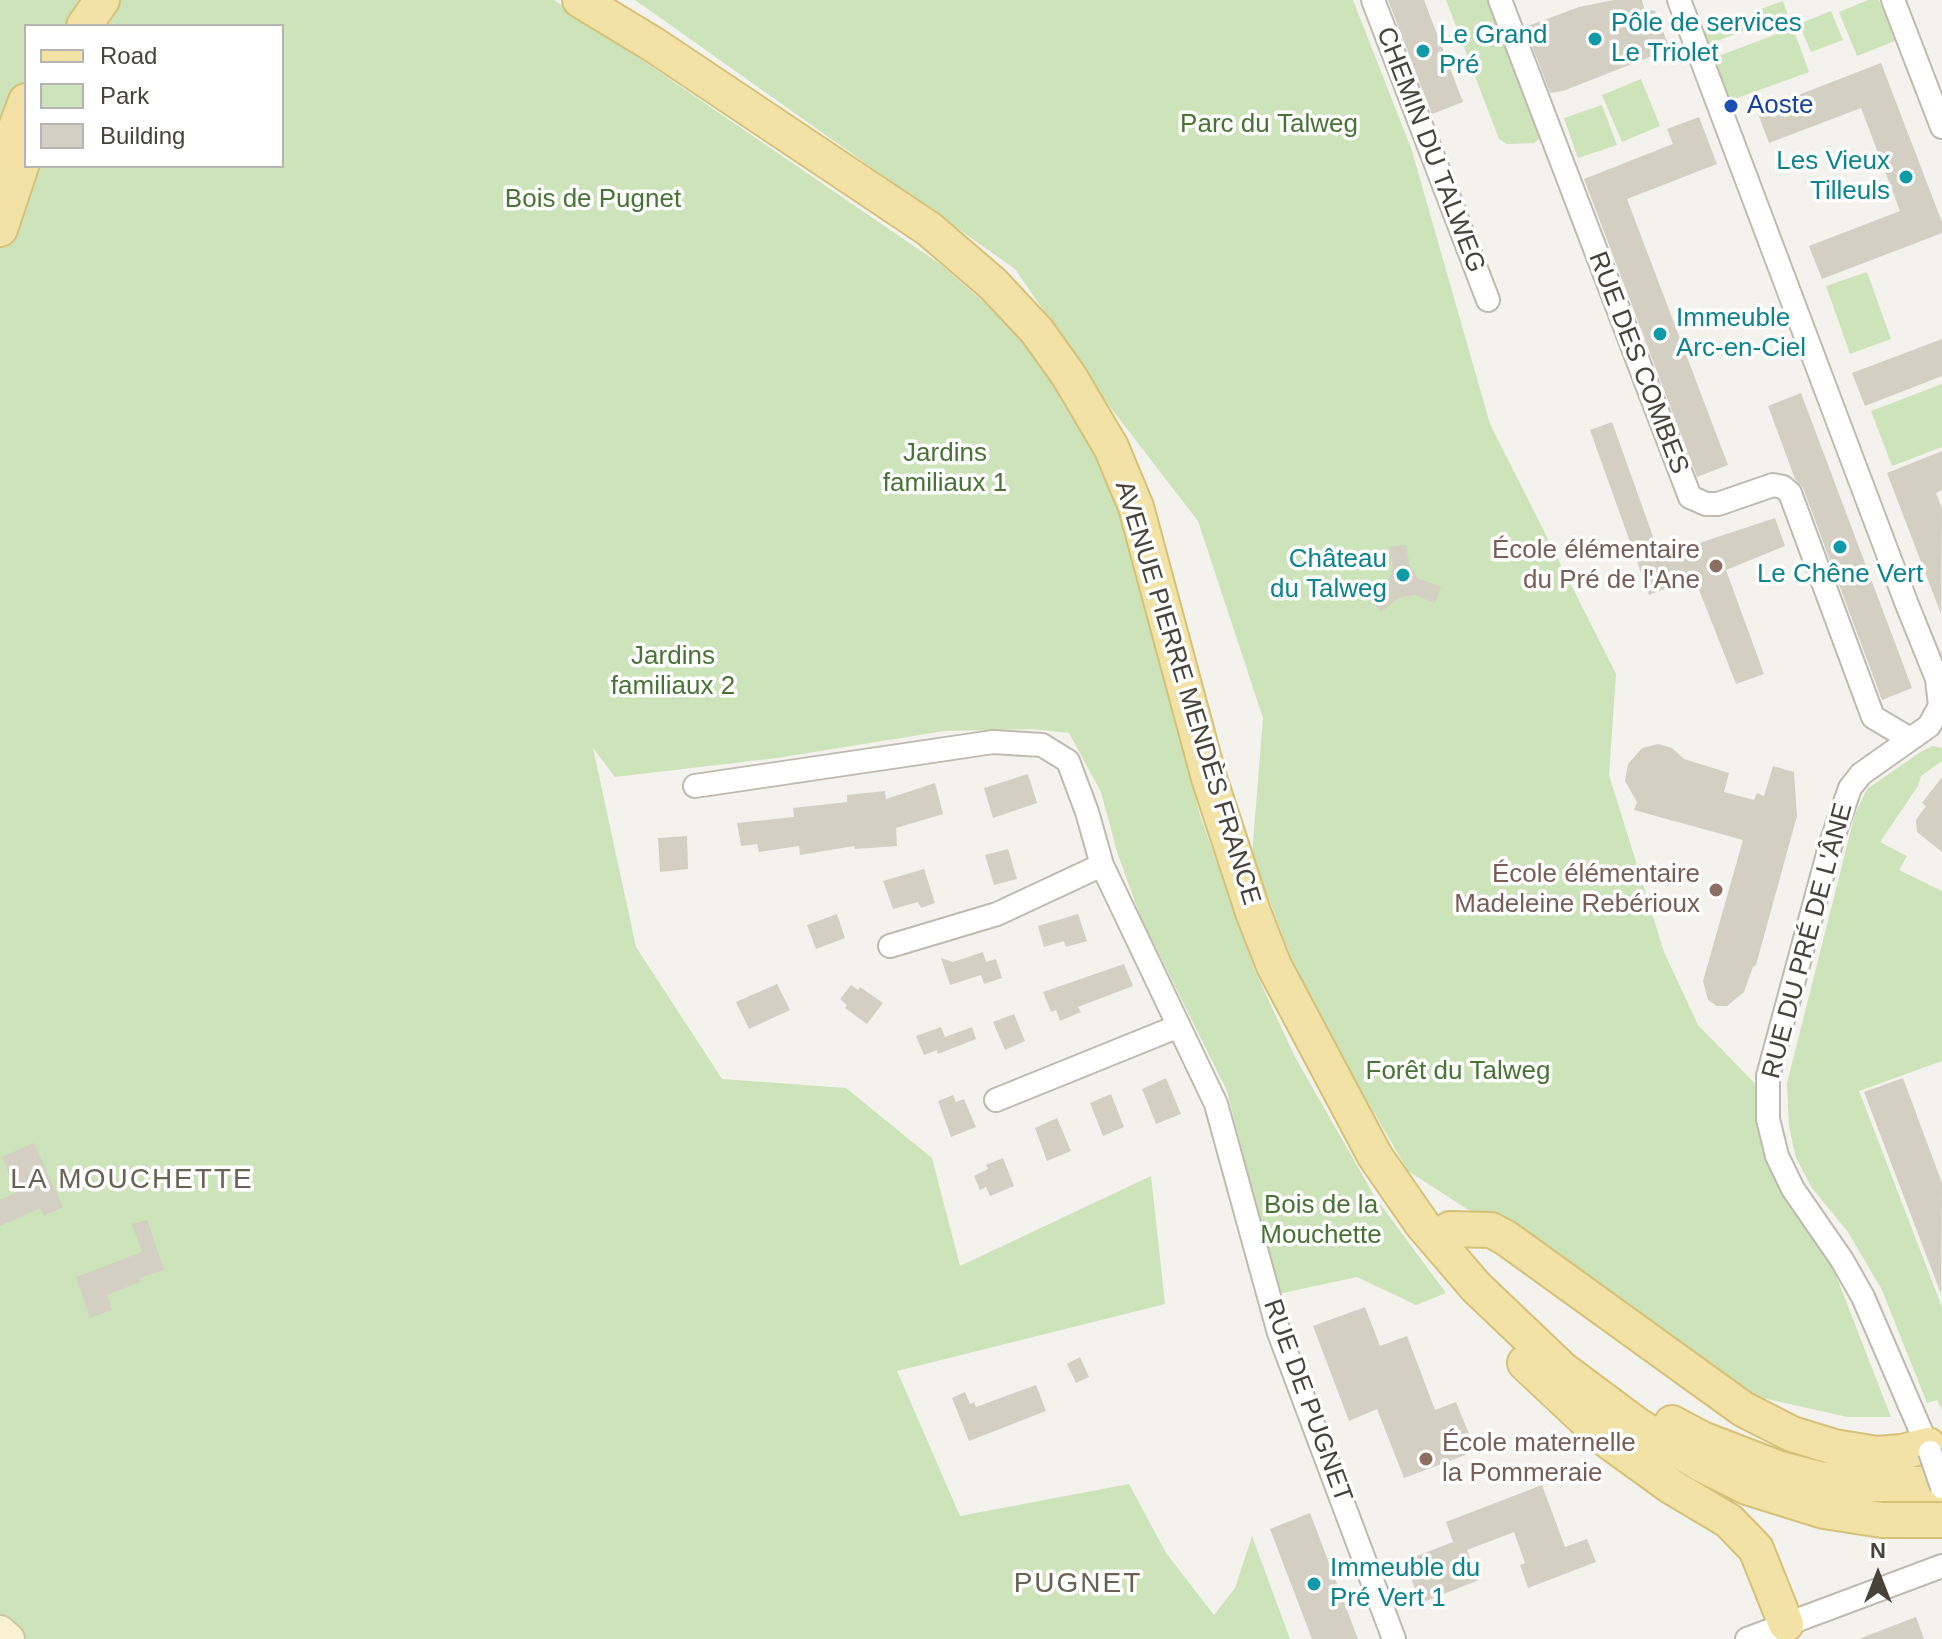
<!DOCTYPE html>
<meta charset="utf-8">
<style>
body{margin:0}
#map{position:relative;width:1942px;height:1639px;overflow:hidden;background:#f4f2ec;font-family:Helvetica,sans-serif}
canvas{display:block}
.legend{position:absolute;left:24px;top:24px;width:260px;height:144px;box-sizing:border-box;background:#fff;border:2px solid #b6b4b0;margin:0;padding:10px 14px;list-style:none;font-size:24px;color:#48433a}
.legend li{display:flex;align-items:center;gap:16px;height:40px}
.legend b{width:40px;border:2px solid #b6b4b0}
.north{position:absolute;left:1838px;top:1535px;width:80px;height:80px;-webkit-text-stroke:6px #fff;paint-order:stroke;rotate:0deg;font-size:22px;font-weight:700;line-height:32px;text-align:center;color:#48433a}
.north::after{content:'';display:block;margin:auto;width:28px;height:36px;background:#48433a;clip-path:polygon(50% 0,100% 100%,50% 72%,0 100%)}
</style>
<div id="map">
<canvas width="1942" height="1639"></canvas>
<ul class="legend">
<li><b style="height:10px;background:#f2e2a6"></b>Road</li>
<li><b style="height:22px;background:#cde3ba"></b>Park</li>
<li><b style="height:22px;background:#d4cfc3"></b>Building</li>
</ul>
<div class="north">N</div>
</div>
<script>
const ctx = document.querySelector('canvas').getContext('2d');
ctx.lineJoin = 'round';
function fillPath(path, color) { ctx.fillStyle = color; ctx.fill(path, 'evenodd'); }
const shape = rows => new Path2D(rows.map(r => 'M' + r).join(''));
function stroke(path, color, width, dash) { ctx.strokeStyle = color; ctx.lineWidth = width; ctx.lineCap = dash ? 'butt' : 'round'; ctx.setLineDash(dash || []); ctx.stroke(path); }
function write(font, color, halo, rows, align = 'center') {
  ctx.font = font + ' Helvetica,sans-serif'; ctx.lineWidth = 7; ctx.setLineDash([]); ctx.textBaseline = 'middle'; ctx.strokeStyle = halo; ctx.fillStyle = color; for (const [text, x, y, turn = 0] of rows) {
    ctx.save(); ctx.translate(x, y); ctx.rotate((+turn || 0) * Math.PI / 180); ctx.textAlign = isNaN(turn) ? turn : align; if (halo) ctx.strokeText(text, 0, 0); ctx.fillText(text, 0, 0); ctx.restore();
  }
}
const green = shape([
 [0,0,554,0,940,264,1016,330,1062,390,1108,483,1144,585,1174,716,1200,815,1255,971,1295,1057,1375,1197,1446,1293,1416,1305,1357,1277,1278,1294,1227,1091,1141,918,1117,852,1101,792,1069,733,1032,729,944,731,777,758,615,777,593,748,636,947,722,1079,846,1088,932,1158,960,1266,1151,1176,1165,1304,897,1371,960,1516,1129,1484,1166,1553,1214,1615,1235,1588,1252,1536,1290,1639,0,1639],
 [26,26,282,26,282,166,26,166],
 [635,0,1353,0,1412,151,1490,424,1616,674,1609,775,1664,952,1698,1025,1766,1095,1891,1417,1847,1417,1763,1398,1723,1384,1585,1285,1408,1171,1306,996,1252,855,1263,718,1198,521,1110,407,1015,269],
 [1446,0,1490,0,1540,138,1534,143,1507,144,1499,139],
 [1868,0,1879,0,1895,41,1857,56,1839,12],
 [1783,1,1788,16,1760,26,1755,11],
 [1831,11,1843,40,1811,52,1799,24],
 [1746,14,1751,28,1707,45,1701,31],
 [1793,28,1809,72,1729,101,1713,58],
 [1641,79,1660,126,1622,142,1602,95],
 [1602,105,1617,145,1578,158,1564,118],
 [1867,272,1891,339,1850,354,1826,286],
 [1942,384,1942,447,1892,466,1871,411],
 [1933,746,1942,748,1942,761,1921,776,1918,786,1880,842,1907,856,1899,870,1942,891,1942,1061,1859,1091,1942,1307,1942,1410,1937,1400,1927,1403,1882,1290,1848,1232,1812,1188,1796,1158,1789,1126,1787,1083,1855,814,1867,789,1922,751]
]);
const building = shape([
 [1388,0,1424,0,1463,102,1432,114],
 [1614,0,1642,0,1644,8,1655,11,1670,49,1563,91,1550,93,1525,27,1579,7],
 [1881,63,1942,222,1942,233,1822,279,1809,246,1900,211,1861,108,1769,143,1757,111],
 [1699,117,1717,164,1627,199,1728,465,1697,477,1584,179,1673,144,1667,129],
 [1942,339,1942,376,1865,406,1852,373],
 [1801,393,1912,688,1882,700,1803,488,1795,479,1768,406],
 [1612,422,1660,556,1775,518,1785,546,1726,570,1764,674,1736,684,1694,577,1649,595,1590,430],
 [1942,451,1942,490,1936,493,1942,508,1941,614,1887,473],
 [1406,545,1410,567,1419,579,1441,587,1435,603,1415,595,1398,598,1381,612,1370,599,1387,585,1393,568,1389,547],
 [1658,744,1672,748,1684,759,1729,773,1724,792,1754,800,1757,793,1764,796,1773,766,1794,772,1797,816,1756,965,1753,967,1744,992,1727,1006,1717,1006,1708,1000,1703,981,1743,840,1634,810,1637,802,1625,781,1628,764,1642,748],
 [1028,774,1037,803,993,818,984,788],
 [1942,777,1942,852,1917,832,1916,820,1926,806,1922,803],
 [935,783,943,814,896,828,897,846,855,849,854,846,800,855,799,846,759,852,757,844,741,846,737,823,794,817,793,808,847,802,847,795,885,791,886,799],
 [687,836,688,869,660,872,658,838],
 [1008,849,1017,879,994,885,985,855],
 [924,869,935,903,921,908,918,902,893,909,883,881],
 [837,914,845,938,816,949,807,925],
 [1078,914,1087,941,1066,947,1064,941,1044,947,1038,926],
 [983,952,986,962,996,959,1002,978,984,984,981,975,950,985,941,958,953,962],
 [1124,964,1133,986,1078,1007,1081,1012,1060,1021,1056,1010,1051,1012,1043,992],
 [777,984,790,1010,749,1029,736,1002],
 [851,985,858,990,860,987,883,1003,867,1024,845,1008,847,1005,840,999],
 [1014,1014,1025,1041,1005,1050,993,1022],
 [941,1027,945,1037,972,1027,976,1039,938,1054,937,1050,924,1055,916,1036],
 [1166,1078,1181,1114,1156,1124,1142,1089],
 [1903,1078,1942,1183,1941,1294,1864,1092],
 [1111,1094,1124,1127,1103,1136,1090,1103],
 [953,1095,956,1102,964,1099,976,1127,951,1137,938,1101],
 [1057,1118,1071,1151,1047,1161,1035,1128],
 [34,1143,63,1207,44,1216,40,1208,0,1226,0,1200,17,1192,2,1157],
 [1003,1158,1014,1186,990,1196,986,1187,980,1190,974,1176,988,1169,986,1165],
 [147,1220,164,1270,139,1278,140,1282,107,1295,112,1310,90,1318,76,1277,142,1252,132,1224],
 [1365,1307,1380,1346,1407,1336,1435,1410,1456,1402,1476,1451,1404,1478,1377,1409,1349,1421,1313,1326],
 [1080,1357,1089,1377,1076,1383,1067,1364],
 [1036,1385,1046,1411,969,1441,952,1398,965,1392,970,1404,974,1402,976,1407],
 [1542,1485,1565,1547,1587,1539,1596,1562,1528,1588,1520,1565,1525,1563,1514,1532,1467,1550,1479,1580,1421,1603,1404,1561,1453,1542,1446,1522],
 [1310,1513,1358,1639,1312,1639,1270,1529],
 [1916,1617,1924,1639,1862,1639,1861,1638]
]);
const street = shape([
 [1373,0,1488,300],
 [1500,0,1690,497,1706,504,1718,504,1773,485,1783,487,1790,493,1873,717,1910,739],
 [1679,0,1906,602,1937,679,1940,706,1929,726,1861,774,1850,788,1831,843,1768,1076,1768,1119,1777,1156,1793,1189,1842,1260,1863,1297,1930,1452],
 [1893,0,1942,127],
 [695,786,993,742,1042,745,1068,761,1087,812,1102,865,1216,1104,1279,1333,1394,1639],
 [890,946,997,914,1102,865],
 [996,1100,1179,1026],
 [1747,1639,1942,1566]
]);
const secondary = shape([
 [0,1631,9,1639]
]);
const primary = shape([
 [580,0,654,45,929,229,993,284,1037,331,1069,376,1111,447,1136,507,1209,778,1253,912,1274,966,1375,1156,1422,1224,1476,1287,1562,1369,1637,1425,1701,1464,1747,1487,1824,1511,1882,1520,1942,1520],
 [84,26,102,0],
 [0,170,26,101],
 [0,229,26,151],
 [1450,1229,1491,1230,1506,1238,1743,1409,1792,1434,1834,1447,1877,1454,1902,1452,1928,1445],
 [1525,1363,1607,1440,1672,1487,1729,1521,1756,1549,1786,1624],
 [1672,1423,1702,1439,1780,1469,1819,1479,1859,1484,1942,1484]
]);
const streetBridge = shape([
 [1930,1452,1942,1487]
]);
const markers = [
 [1595,39,8,"#0f9aa8"],
 [1423,51,8,"#0f9aa8"],
 [1731,106,8,"#1a4fb4"],
 [1906,177,8,"#0f9aa8"],
 [1660,334,8,"#0f9aa8"],
 [1840,547,8,"#0f9aa8"],
 [1716,566,8,"#8d6e63"],
 [1403,575,8,"#0f9aa8"],
 [1716,890,8,"#8d6e63"],
 [1426,1459,8,"#8d6e63"],
 [1314,1584,8,"#0f9aa8"]
];
const cultureNames = [
 ["Pôle de services",1611,24],
 ["Le Triolet",1611,54],
 ["Le Grand",1439,36],
 ["Pré",1439,66],
 ["Les Vieux",1890,162,"right"],
 ["Tilleuls",1890,192,"right"],
 ["Immeuble",1676,319],
 ["Arc-en-Ciel",1676,349],
 ["Château",1387,560,"right"],
 ["du Talweg",1387,590,"right"],
 ["Le Chêne Vert",1840,575,"center"],
 ["Immeuble du",1330,1569],
 ["Pré Vert 1",1330,1599]
];
const transitNames = [
 ["Aoste",1747,106]
];
const parkNames = [
 ["Parc du Talweg",1269,125],
 ["Bois de Pugnet",593,200],
 ["Jardins",945,454],
 ["familiaux 1",945,484],
 ["Jardins",673,657],
 ["familiaux 2",673,687],
 ["Forêt du Talweg",1458,1072],
 ["Bois de la",1321,1206],
 ["Mouchette",1321,1236]
];
const streetNames = [
 ["CHEMIN DU TALWEG",1430,150,69],
 ["RUE DES COMBES",1638,363,69],
 ["AVENUE PIERRE MENDÈS FRANCE",1187,693,73],
 ["RUE DU PRÉ DE L'ÂNE",1808,941,-75],
 ["RUE DE PUGNET",1307,1401,70]
];
const educationNames = [
 ["École élémentaire",1700,551],
 ["du Pré de l'Ane",1700,581],
 ["École élémentaire",1700,875],
 ["Madeleine Rebérioux",1700,905],
 ["École maternelle",1442,1444,"left"],
 ["la Pommeraie",1442,1474,"left"]
];
const neighbourhoodNames = [
 ["LA MOUCHETTE",132,1180],
 ["PUGNET",1078,1584]
];
fillPath(green, '#cde3ba');
fillPath(building, '#d4cfc3');
stroke(street, '#bfbaaf', 26);
stroke(secondary, '#cec6a1', 34);
stroke(primary, '#d6c178', 38);
stroke(street, '#fff', 22);
stroke(secondary, '#f9f2d1', 30);
stroke(primary, '#f2e2a6', 34);
stroke(streetBridge, '#bfbaaf', 26, []);
stroke(streetBridge, '#fff', 22);
for (const [x, y, r, color] of markers) { const dot = new Path2D(); dot.arc(x, y, r, 0, 2 * Math.PI); ctx.fillStyle = color; ctx.fill(dot); stroke(dot, '#fff', 3); }
write('26px', '#0d838f', '#fff', cultureNames, 'left');
write('26px', '#164399', '#fff', transitNames, 'left');
write('26px', '#477334', '#fff', parkNames);
write('26px', '#48433a', '#fff', streetNames);
write('26px', '#785e54', '#fff', educationNames, 'right');
ctx.letterSpacing = '2px';
write('28px', '#696253', '#fff', neighbourhoodNames);
ctx.letterSpacing = '0px';
</script>
